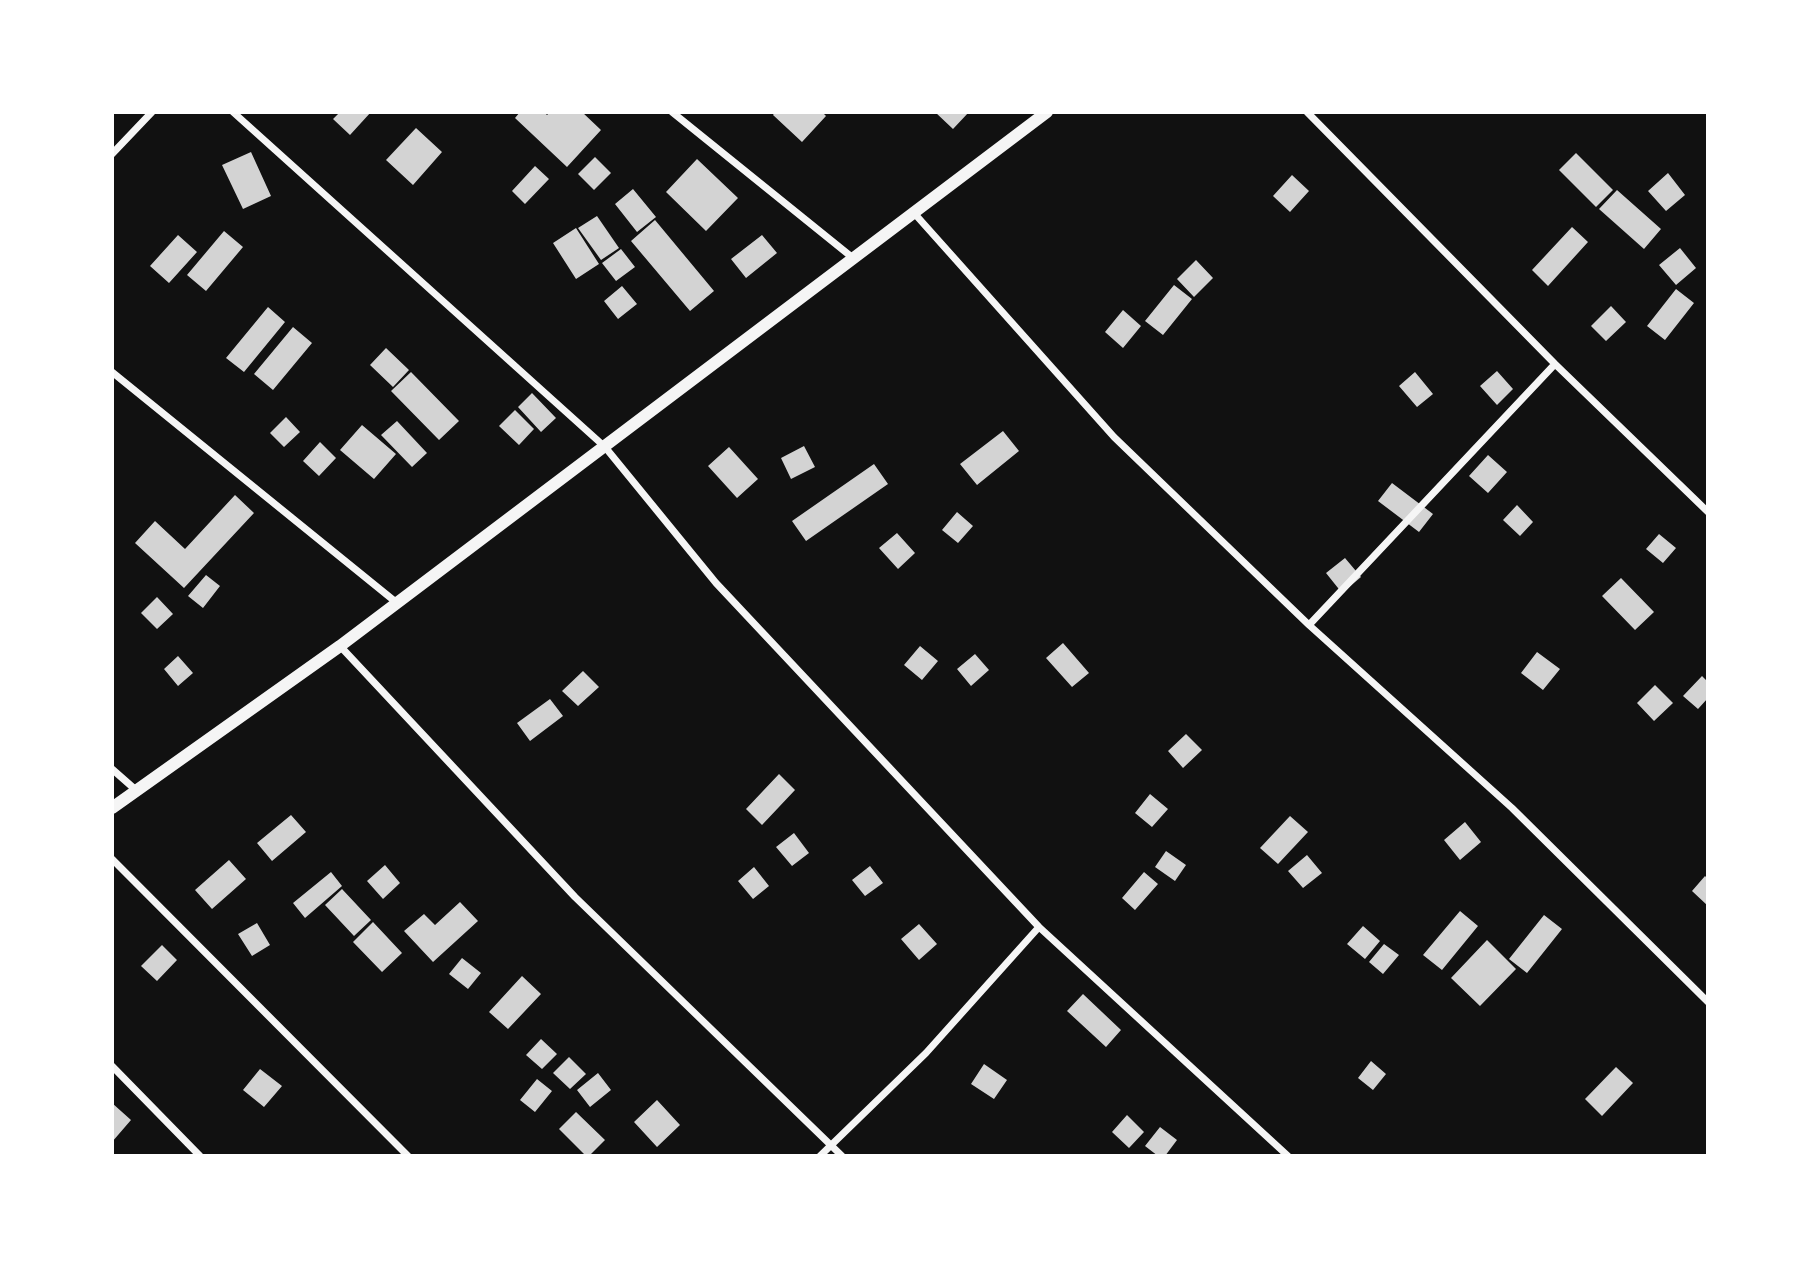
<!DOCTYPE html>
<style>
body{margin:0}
#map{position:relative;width:1820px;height:1268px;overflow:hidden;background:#111;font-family:"Libre Baskerville",serif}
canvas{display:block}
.frame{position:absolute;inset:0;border:114px solid #fff;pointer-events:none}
</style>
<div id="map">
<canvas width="1820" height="1268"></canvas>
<div class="frame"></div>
</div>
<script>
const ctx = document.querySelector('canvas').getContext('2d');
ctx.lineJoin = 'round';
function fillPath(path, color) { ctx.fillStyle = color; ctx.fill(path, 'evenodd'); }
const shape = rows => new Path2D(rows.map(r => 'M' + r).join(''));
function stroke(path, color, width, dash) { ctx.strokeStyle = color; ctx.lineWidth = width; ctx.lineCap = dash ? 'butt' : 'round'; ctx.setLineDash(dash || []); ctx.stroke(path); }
const building = shape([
 [340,112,371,112,350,135,333,119],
 [520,112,544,112,547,115,550,112,582,112,601,130,567,167,515,118],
 [775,112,822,112,826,116,802,142,773,115],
 [935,112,969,112,953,129],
 [416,128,442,152,413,185,386,160],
 [251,152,271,196,243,209,222,165],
 [1576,153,1613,190,1596,207,1559,170],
 [595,157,611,173,594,190,578,174],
 [697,159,738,198,706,231,666,192],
 [535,166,549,179,525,204,512,191],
 [1668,173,1685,195,1666,211,1648,191],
 [1292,175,1309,191,1290,212,1273,196],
 [633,189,656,217,637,232,615,204],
 [1617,190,1661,229,1644,249,1599,209],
 [597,216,619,248,601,260,578,228],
 [655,220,714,291,690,311,631,241],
 [1572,227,1588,242,1548,286,1532,270],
 [576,228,599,264,576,279,553,243],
 [224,231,243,247,206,291,187,275],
 [178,235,197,252,169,283,150,266],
 [762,235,777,253,746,278,731,259],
 [1680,248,1696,268,1676,285,1659,265],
 [621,249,635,267,616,281,602,263],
 [1196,260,1213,278,1194,297,1177,279],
 [1174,285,1192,299,1163,335,1145,321],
 [622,286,637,304,618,319,604,301],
 [1676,289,1694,303,1665,340,1647,326],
 [1611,306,1626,322,1606,341,1591,326],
 [268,307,285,322,244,372,226,358],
 [1123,310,1141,326,1123,348,1105,332],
 [293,327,312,343,273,390,254,374],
 [386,348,409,370,393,387,370,365],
 [1497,371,1513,389,1497,405,1480,386],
 [411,372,459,421,439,440,391,391],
 [1415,372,1433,394,1417,407,1399,386],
 [532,393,556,418,541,432,518,407],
 [515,410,534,429,519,445,499,426],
 [286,417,300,432,284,447,270,433],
 [397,421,427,453,412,467,381,435],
 [362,425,396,454,374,479,340,450],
 [1003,431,1019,451,977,485,960,464],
 [320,442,336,458,319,476,303,461],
 [804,446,815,467,791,479,781,458],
 [729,447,758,479,737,498,708,466],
 [1488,455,1507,472,1488,493,1469,476],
 [874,464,888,484,806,541,792,521],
 [1392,483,1433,514,1419,532,1378,501],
 [235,495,254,513,184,588,135,543,155,521,185,549],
 [1517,505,1533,522,1520,536,1503,520],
 [957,512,973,526,958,543,942,530],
 [897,533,915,553,898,569,879,548],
 [1659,534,1676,548,1663,563,1646,549],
 [1345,558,1361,577,1342,593,1326,573],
 [206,575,220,586,203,608,188,596],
 [1621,578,1654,612,1635,630,1602,596],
 [157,597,173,614,157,629,141,613],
 [1063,643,1089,673,1072,687,1046,658],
 [920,646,938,661,922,680,904,665],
 [1537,652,1560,669,1543,690,1521,673],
 [975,654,989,670,971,686,957,669],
 [178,656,193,673,178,686,164,669],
 [583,671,599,687,578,706,562,691],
 [1702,676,1708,682,1708,698,1698,709,1683,696],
 [1655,685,1673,703,1654,721,1637,703],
 [550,699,563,716,530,741,517,723],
 [1186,734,1202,750,1183,768,1168,751],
 [779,774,795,790,762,825,746,809],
 [1150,794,1168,809,1152,827,1135,813],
 [291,815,306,832,272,861,257,843],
 [1290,816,1308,832,1278,864,1260,848],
 [1465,822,1481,842,1460,860,1444,840],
 [794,833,809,853,792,866,776,847],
 [1166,851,1186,865,1175,881,1155,867],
 [1307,855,1322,873,1303,888,1288,871],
 [229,860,246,879,212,909,195,890],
 [385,865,400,883,383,899,367,881],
 [870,866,883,883,865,896,852,880],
 [754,867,769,886,753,899,738,881],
 [331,872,342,886,305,918,293,903],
 [1144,872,1158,884,1135,910,1122,898],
 [1705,876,1708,879,1708,906,1692,891],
 [342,889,371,920,354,936,325,905],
 [460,902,478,921,433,962,404,931,424,914,435,925],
 [1460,911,1478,926,1442,970,1423,955],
 [1544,915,1562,929,1527,973,1509,959],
 [373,922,402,953,382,972,353,942],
 [257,923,270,945,252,956,238,934],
 [919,924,937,944,919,960,901,939],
 [1363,926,1380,941,1365,959,1347,944],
 [1487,940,1516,969,1480,1006,1451,978],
 [1384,944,1399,955,1383,974,1369,962],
 [162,945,177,960,157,981,141,966],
 [462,958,481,973,468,989,449,974],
 [522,976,541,994,508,1029,489,1012],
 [1083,994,1121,1030,1106,1047,1067,1011],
 [541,1039,557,1054,542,1069,526,1055],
 [569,1057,586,1074,570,1089,553,1073],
 [1371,1061,1386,1074,1373,1090,1358,1078],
 [984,1064,1007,1080,994,1099,971,1084],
 [1616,1067,1633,1083,1602,1116,1585,1099],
 [260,1069,282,1086,264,1107,243,1090],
 [598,1073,611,1090,590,1107,577,1090],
 [537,1079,552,1091,535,1112,520,1100],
 [657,1100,680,1125,657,1147,634,1122],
 [112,1103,131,1120,112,1142],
 [576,1112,605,1140,589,1156,586,1156,559,1129],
 [1127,1115,1144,1132,1129,1148,1112,1132],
 [1160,1127,1177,1140,1165,1156,1158,1156,1145,1146]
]);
const minor = shape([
 [233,112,605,447,716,583,1039,927,1288,1156],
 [672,112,853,258],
 [1307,112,1555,364,1708,512],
 [112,154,152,112],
 [914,213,1114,437,1309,625,1512,808,1708,1002],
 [112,372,397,603],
 [1309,625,1555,364],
 [340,646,575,897,842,1156],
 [112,769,137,791],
 [112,859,408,1156],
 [112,1066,200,1156],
 [820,1156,926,1053,1039,927]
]);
const tertiary = shape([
 [112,808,340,646,1047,112]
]);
fillPath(building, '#d3d3d3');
stroke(minor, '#f5f5f5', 7);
stroke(tertiary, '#f5f5f5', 12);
</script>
